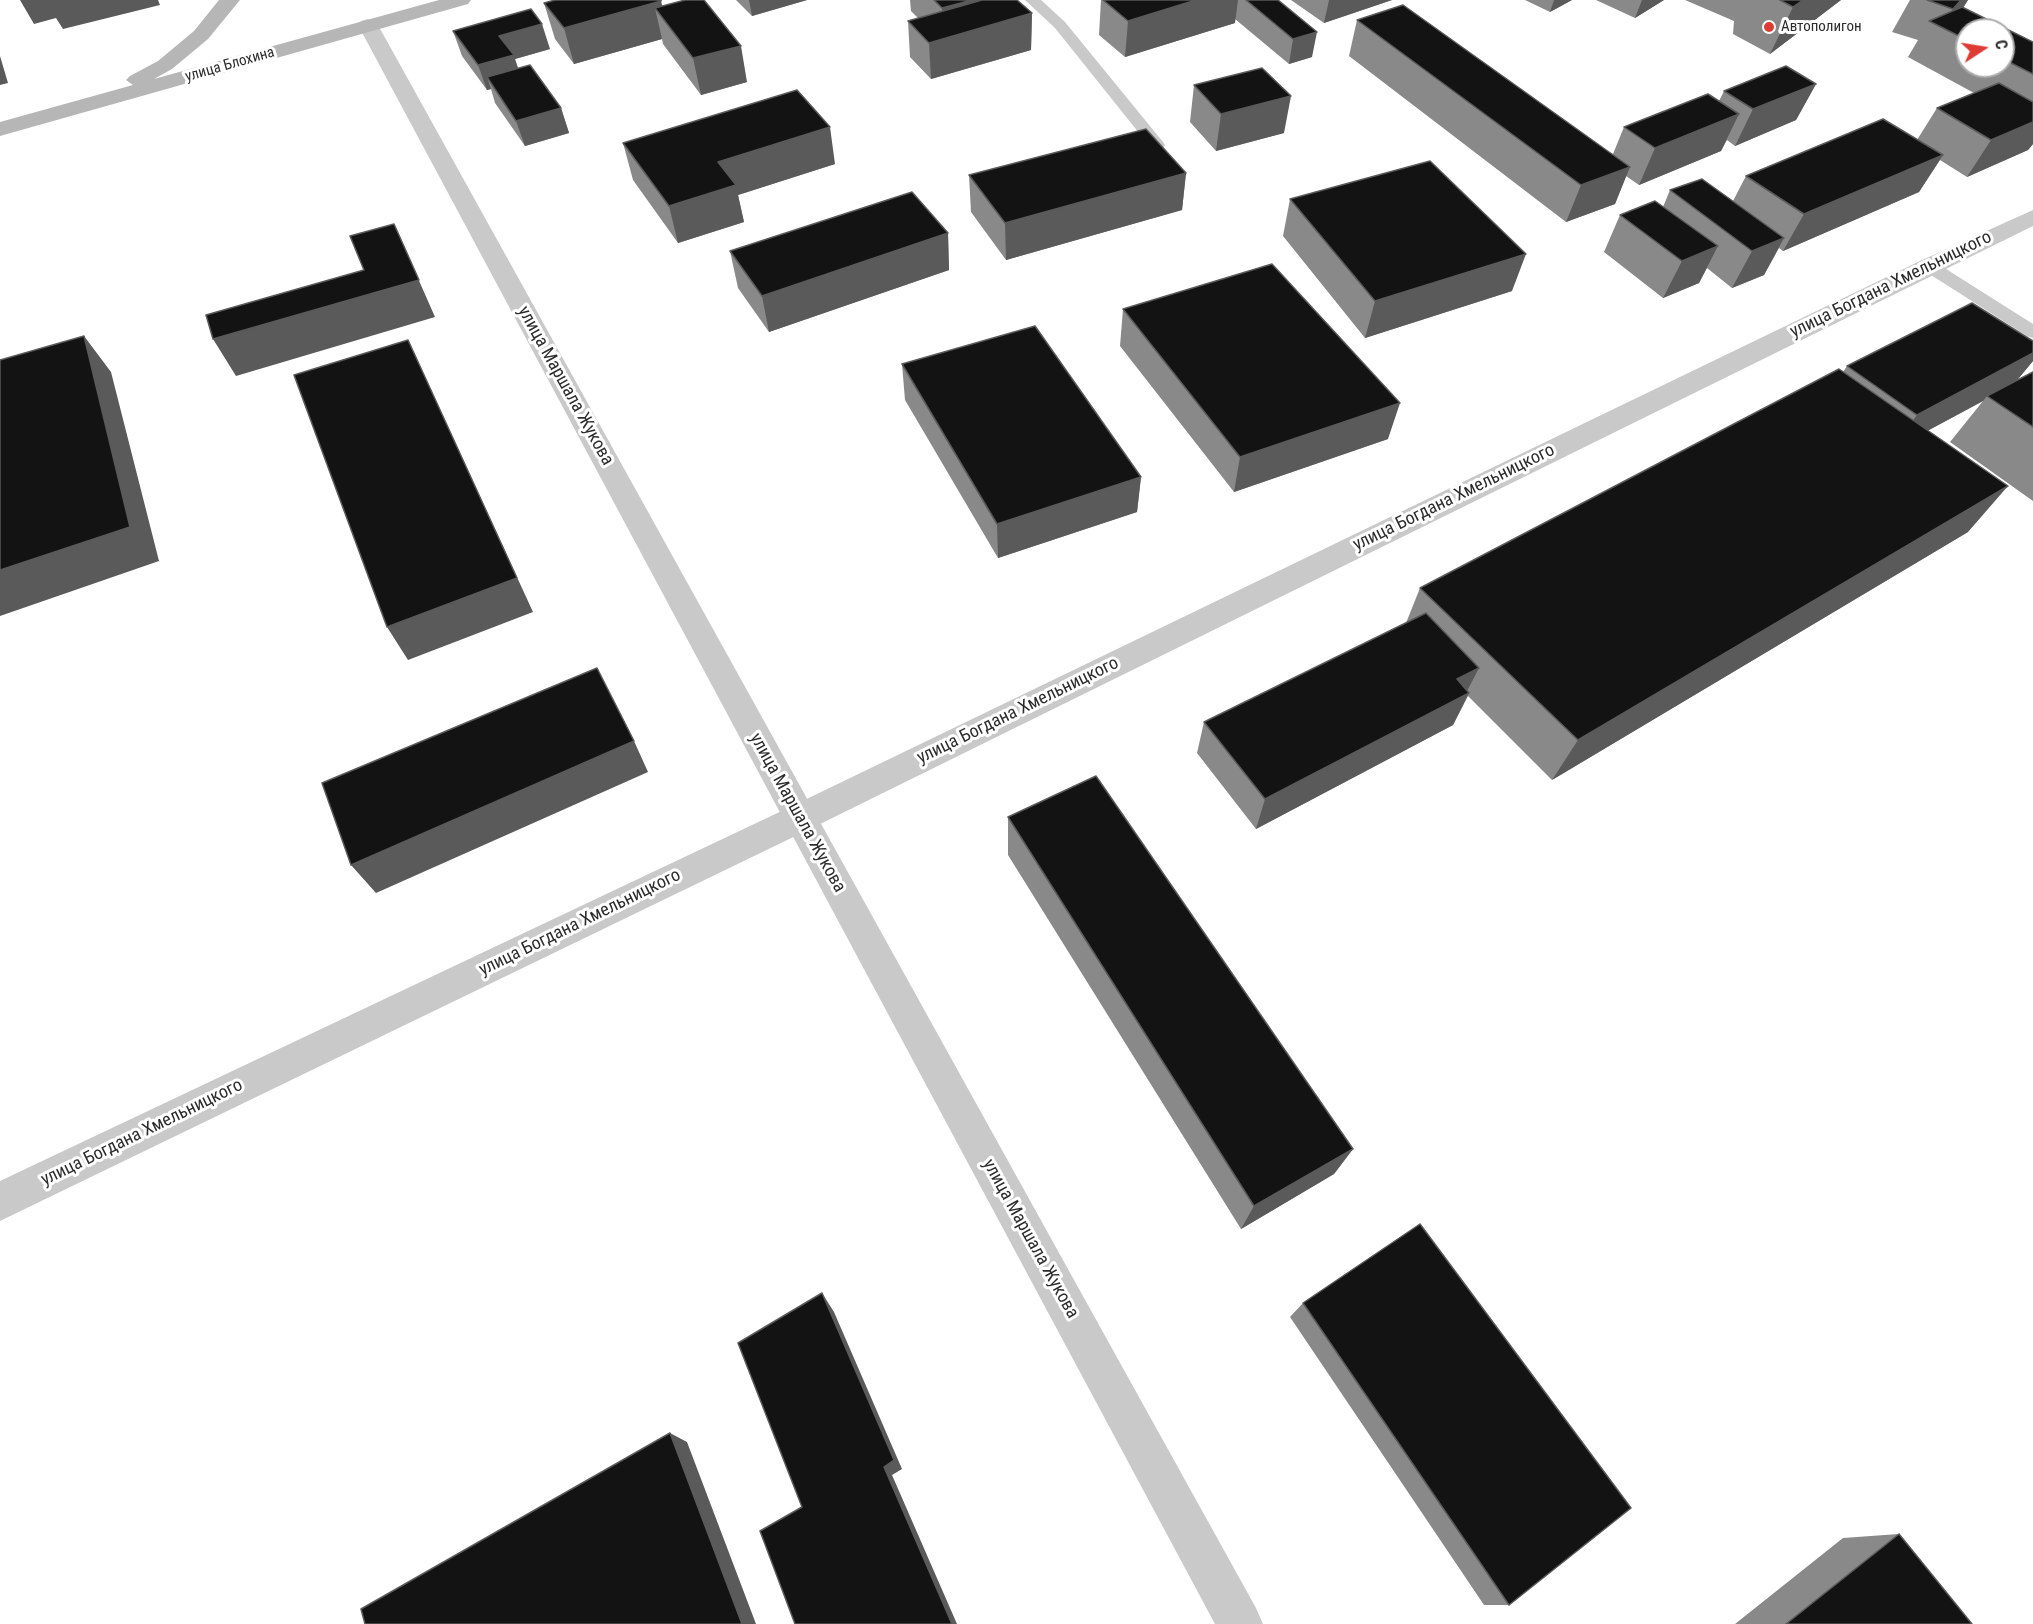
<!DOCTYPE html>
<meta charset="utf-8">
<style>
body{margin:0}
#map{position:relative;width:2033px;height:1624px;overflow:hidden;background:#fff;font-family:"Roboto Condensed",sans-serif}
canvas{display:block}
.north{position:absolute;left:1955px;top:18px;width:60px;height:60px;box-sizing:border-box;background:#fff;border:2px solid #ababab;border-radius:50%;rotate:78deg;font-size:16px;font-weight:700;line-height:24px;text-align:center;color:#2c2c2c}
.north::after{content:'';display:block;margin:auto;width:21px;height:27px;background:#de3c33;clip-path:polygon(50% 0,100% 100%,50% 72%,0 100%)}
</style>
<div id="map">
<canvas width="2033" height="1624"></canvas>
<div class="north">С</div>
</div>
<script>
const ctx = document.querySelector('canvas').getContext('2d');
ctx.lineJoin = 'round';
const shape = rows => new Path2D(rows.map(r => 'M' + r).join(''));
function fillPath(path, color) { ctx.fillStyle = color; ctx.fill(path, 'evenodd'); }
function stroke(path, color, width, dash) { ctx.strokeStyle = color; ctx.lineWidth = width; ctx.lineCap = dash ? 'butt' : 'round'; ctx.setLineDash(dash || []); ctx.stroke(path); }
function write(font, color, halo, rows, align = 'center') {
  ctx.font = font + ' "Roboto Condensed",sans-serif'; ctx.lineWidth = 6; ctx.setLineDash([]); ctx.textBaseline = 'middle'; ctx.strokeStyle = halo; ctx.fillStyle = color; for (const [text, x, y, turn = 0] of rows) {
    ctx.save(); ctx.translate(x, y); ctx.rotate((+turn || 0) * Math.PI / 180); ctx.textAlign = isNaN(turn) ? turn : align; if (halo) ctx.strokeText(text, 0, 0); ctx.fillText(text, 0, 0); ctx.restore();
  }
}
const service = shape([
 [1025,0,1041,0,1065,22,1163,142,1165,145,1163,148,1151,148,1055,28,1025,0],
 [1929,261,1935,262,2033,324,2033,338,2027,336,1923,270,1920,266,1923,262,1929,261]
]);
const minor = shape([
 [2033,210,2033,226,812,828,0,1221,0,1181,788,808,1920,261,2033,210]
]);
const tertiary = shape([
 [368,19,375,21,378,25,1256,1608,1263,1624,1215,1624,358,25,361,21,368,19]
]);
const secondary = shape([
 [219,0,240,0,208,39,172,69,154,79,439,0,471,0,468,4,0,136,0,122,133,85,126,80,130,76,158,61,194,31,219,0]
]);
const wall = shape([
 [736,0,807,0,752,16],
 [910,0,1017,0,1032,13,1031,50,931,79,910,57,908,21,918,18,911,11],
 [1101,0,1278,0,1312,57,1289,64,1235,19,1235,23,1125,57,1099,35],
 [1291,0,1392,0,1324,23],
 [1525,0,1572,0,1550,12],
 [1596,0,1664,0,1635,18],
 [1685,0,1841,0,1770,54,1733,34,1734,21],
 [1910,0,1968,0,1963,7,2033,42,2033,144,2028,150,1967,177,1940,160,1919,192,1783,251,1779,248,1764,275,1732,288,1707,268,1699,283,1663,298,1604,252,1620,215,1663,207,1670,190,1733,201,1746,176,1917,140,1937,108,1974,93,1908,57,1918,40,1892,32],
 [1967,30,2003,30,2003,66,1967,66],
 [544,3,662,6,747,82,701,95,663,44,662,39,574,64,555,39],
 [1357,20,1613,154,1624,127,1719,101,1724,91,1816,84,1796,120,1735,146,1727,140,1721,151,1639,185,1626,176,1615,204,1566,222,1349,56],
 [453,31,550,49,515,59,518,69,561,108,569,133,525,146,495,103,491,89,487,90,462,56],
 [1194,85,1284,133,1216,151,1190,122],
 [623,143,835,164,738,195,744,222,678,243,633,180],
 [1186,173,1182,210,1006,260,971,212,969,175],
 [1290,199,1512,291,1365,338,1283,236],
 [948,233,949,270,769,332,738,288,730,251],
 [1123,309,1388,439,1234,492,1120,346],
 [2033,361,2017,380,2033,372,2033,501,1950,442,1983,401,1927,431,1968,532,1552,780,1468,696,1453,725,1256,829,1197,753,1204,722,1406,623,1420,588,1843,372,1847,366],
 [902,364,1141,477,1137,512,998,558,905,400],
 [1008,817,1353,1149,1334,1174,1241,1229,1008,855],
 [1303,1303,1509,1605,1484,1605,1290,1317],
 [1899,1534,1972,1624,1735,1624,1843,1538]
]);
const shadedWall = shape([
 [20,0,158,0,160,5,63,29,56,18,34,24],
 [749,0,807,0,752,16],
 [972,0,1008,0,1032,13,1031,50,931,79,929,43,944,38,942,8],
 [1196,0,1238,0,1235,23,1125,57,1128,21],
 [1329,0,1392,0,1324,23],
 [1554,0,1572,0,1550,12],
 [1642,0,1664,0,1635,18],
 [1803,0,1841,0,1770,54,1793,7],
 [1961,0,1968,0,1957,18,1942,27,1953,9],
 [661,1,666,22,655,8,662,39,574,64,564,28],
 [542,24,550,49,515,59,522,80,487,77,491,89,487,90,478,65,499,36],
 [1317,32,1312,57,1289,64,1293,39],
 [741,46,747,82,701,95,693,58],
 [0,56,8,83,0,85],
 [1816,84,1796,120,1735,146,1753,109],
 [1291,96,1284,133,1216,151,1221,114],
 [561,108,569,133,525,146,516,121],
 [1739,114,1721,151,1639,185,1655,148],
 [2033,122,2033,144,2028,150,1967,177,1991,140],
 [830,127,835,164,738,195,744,222,678,243,669,206,718,162],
 [1943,155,1919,192,1783,251,1804,214],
 [1630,167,1615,204,1566,222,1581,185],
 [1186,173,1182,210,1006,260,1005,223],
 [394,224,435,317,236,376,213,339,419,280],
 [948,233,949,270,769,332,762,296],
 [1784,238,1764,275,1732,288,1752,251],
 [1718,246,1699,283,1663,298,1682,261],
 [1526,254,1512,291,1365,338,1375,301],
 [84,336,111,372,159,561,0,616,0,570],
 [408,340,533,612,408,660,387,627],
 [2033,353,2033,361,2014,384,1987,396,1983,401,1890,451,1917,415],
 [1400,403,1388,439,1234,492,1240,457],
 [1141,477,1137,512,998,558,997,524],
 [2008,486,1968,532,1552,780,1578,740],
 [1479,668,1465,695,1469,693,1453,725,1256,829,1265,799,1457,679],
 [634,741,648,772,376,893,351,865],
 [1353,1149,1334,1174,1241,1229,1254,1206],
 [822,1293,834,1312,902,1469,892,1475,957,1624,952,1624,884,1467],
 [670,1433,687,1442,756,1624,742,1624]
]);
const building = shape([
 [555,0,661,0,661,1,564,28,544,3,555,0],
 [685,0,704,0,741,46,693,58,655,8,685,0],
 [934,0,972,0,942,8,934,0],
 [982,0,1017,0,1032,13,929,43,908,21,982,0],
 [1103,0,1196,0,1128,21,1103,0],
 [1246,0,1278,0,1317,32,1293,39,1246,0],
 [1780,0,1803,0,1793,7,1780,0],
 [1927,0,1961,0,1953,9,1927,0],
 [1403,5,1630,167,1581,185,1357,20,1403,5],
 [1962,7,2033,42,2033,74,2003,59,2003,30,1967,30,1967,40,1929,21,1962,7],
 [531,9,542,24,499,36,514,55,478,65,453,31,531,9],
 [530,65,561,108,516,121,487,77,530,65],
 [1786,66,1816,84,1753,109,1724,91,1786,66],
 [1262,68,1291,96,1221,114,1194,85,1262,68],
 [1999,83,2033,102,2033,122,1991,140,1937,108,1999,83],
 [797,90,830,127,718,162,736,185,669,206,623,143,797,90],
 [1708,94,1739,114,1655,148,1624,127,1708,94],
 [1883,119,1943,155,1804,214,1746,176,1883,119],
 [1146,129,1186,173,1005,223,969,175,1146,129],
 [1430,161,1526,254,1375,301,1290,199,1430,161],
 [1702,179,1784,238,1752,251,1670,190,1702,179],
 [912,192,948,233,762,296,730,251,912,192],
 [1655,201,1718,246,1682,261,1620,215,1655,201],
 [394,224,419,280,213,339,206,315,364,270,350,236,394,224],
 [1272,264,1400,403,1240,457,1123,309,1272,264],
 [1972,303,2033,341,2033,353,1917,415,1847,366,1972,303],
 [1035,326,1141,477,997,524,902,364,1035,326],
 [84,336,130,527,0,570,0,360,84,336],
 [408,340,517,578,387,627,294,375,408,340],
 [1839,369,2008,486,1578,740,1420,588,1839,369],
 [2033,372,2033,427,1987,396,2033,372],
 [1426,613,1479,668,1457,679,1469,693,1265,799,1204,722,1426,613],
 [597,668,634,741,351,865,322,783,597,668],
 [1096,776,1353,1149,1254,1206,1008,817,1096,776],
 [1420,1224,1631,1508,1509,1605,1303,1303,1420,1224],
 [822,1293,894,1460,884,1467,952,1624,795,1624,760,1531,802,1507,738,1343,822,1293],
 [670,1433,742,1624,365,1624,361,1609,670,1433],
 [1899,1534,1972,1624,1786,1624,1899,1534]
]);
const markers = [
 [1769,27,6,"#de3c33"]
];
const farPoinames = [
 ["Автополигон",1781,27]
];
const farStreetnames = [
 ["улица Блохина",230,65,-16]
];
const streetNames = [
 ["улица Богдана Хмельницкого",1891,285,-26],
 ["улица Маршала Жукова",565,386,61],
 ["улица Богдана Хмельницкого",1454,498,-26],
 ["улица Богдана Хмельницкого",1018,711,-26],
 ["улица Маршала Жукова",797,813,61],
 ["улица Богдана Хмельницкого",580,923,-26],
 ["улица Богдана Хмельницкого",142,1133,-26],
 ["улица Маршала Жукова",1030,1239,61]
];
fillPath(service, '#c9c9c9');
fillPath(minor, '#c9c9c9');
fillPath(tertiary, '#c9c9c9');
fillPath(secondary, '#b6b6b6');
fillPath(wall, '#898989');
fillPath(shadedWall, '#5a5a5a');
fillPath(building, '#131313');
stroke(building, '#5a5a5a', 1.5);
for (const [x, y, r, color] of markers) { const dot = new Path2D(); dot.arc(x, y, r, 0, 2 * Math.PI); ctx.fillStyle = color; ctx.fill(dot); stroke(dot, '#fff', 2); }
write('15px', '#2c2c2c', '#fff', farPoinames, 'left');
write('15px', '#2c2c2c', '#fff', farStreetnames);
write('18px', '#2c2c2c', '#fff', streetNames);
</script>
